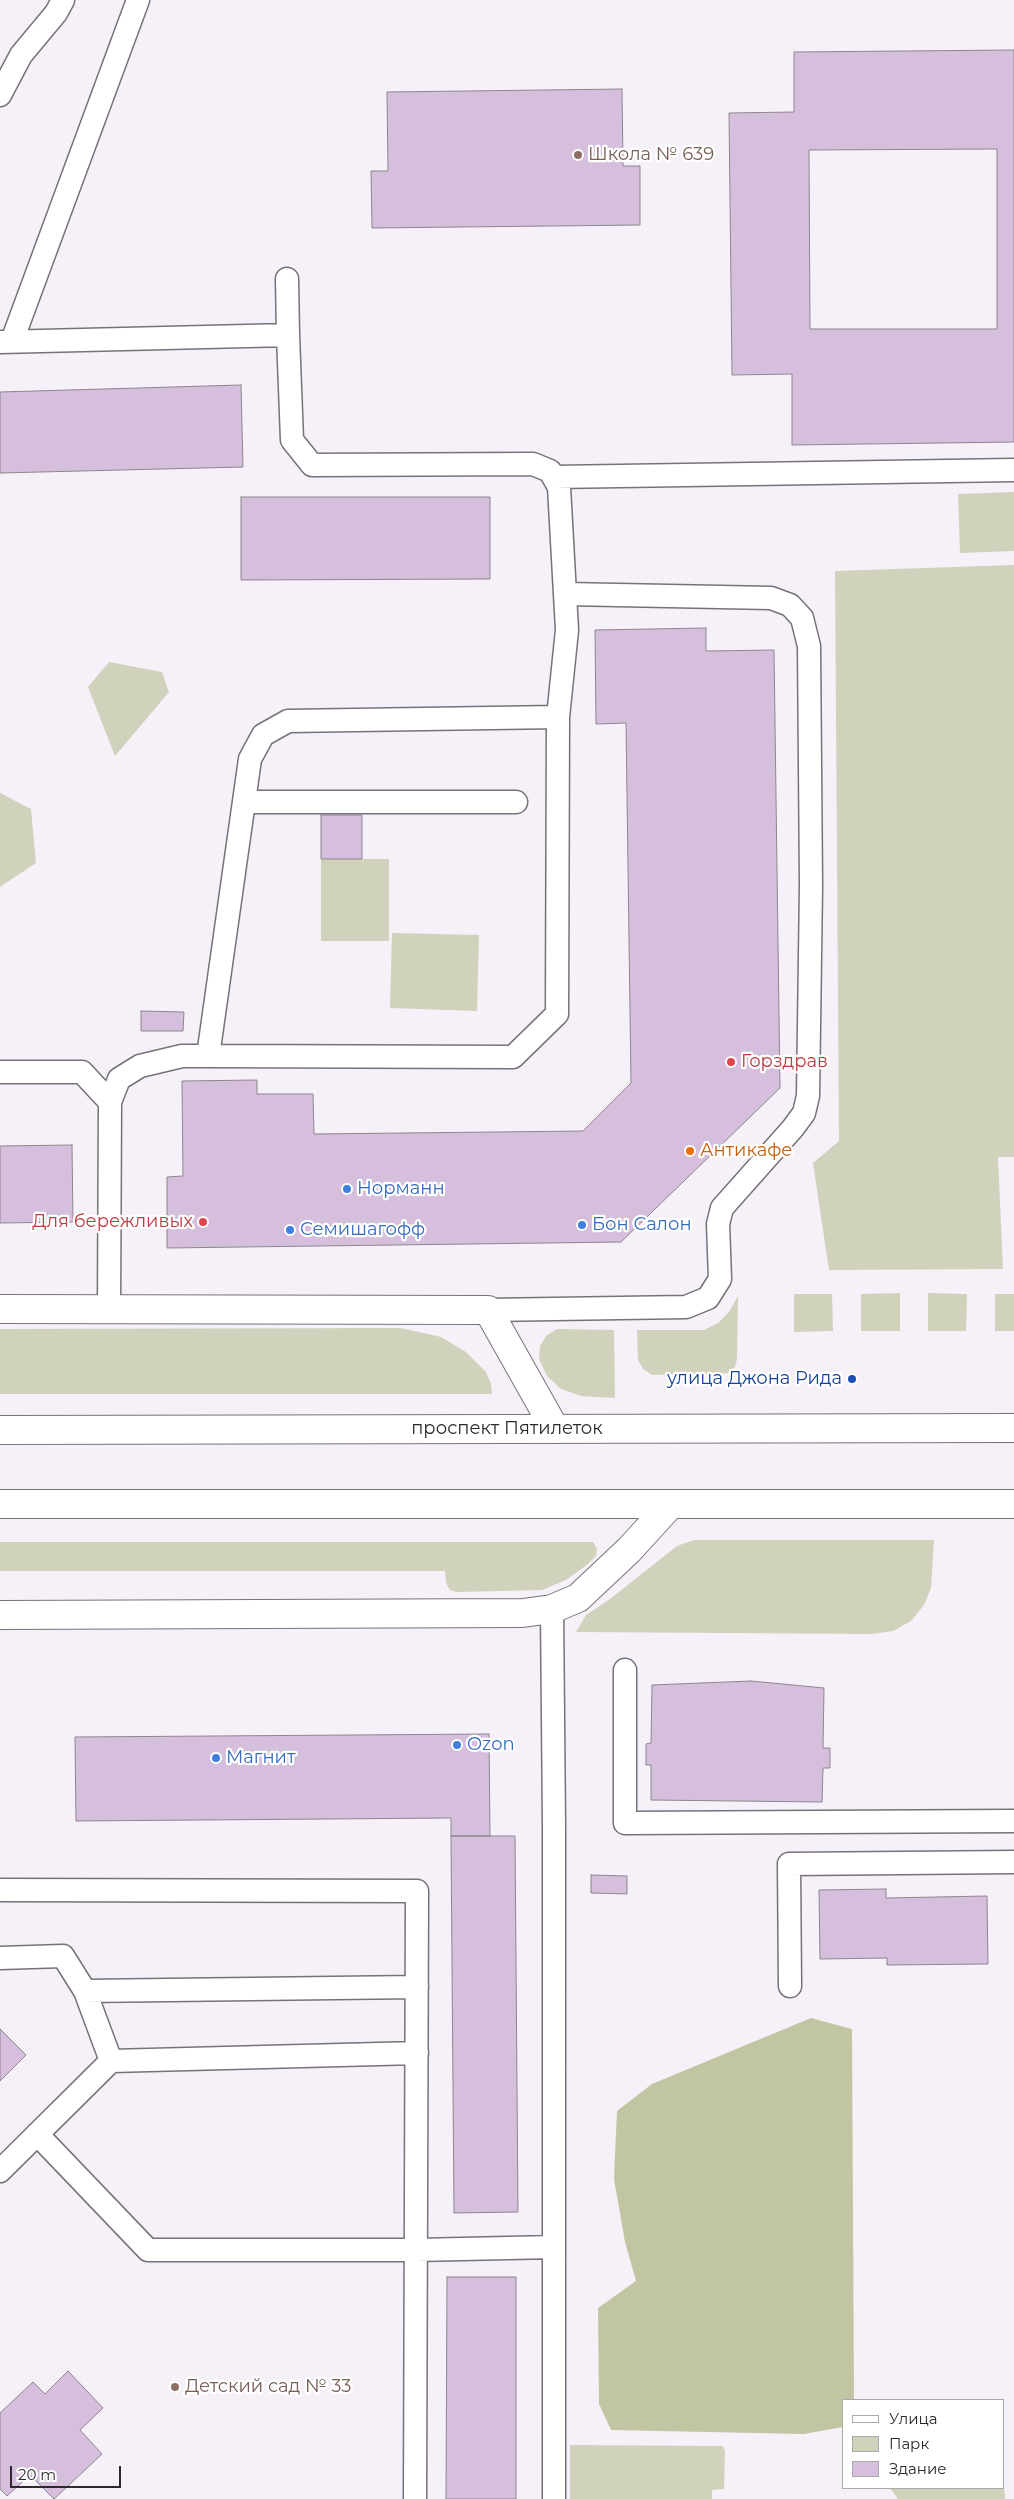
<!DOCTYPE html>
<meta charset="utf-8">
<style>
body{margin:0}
#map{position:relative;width:1014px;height:2499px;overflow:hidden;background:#f6f0f8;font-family:Montserrat,sans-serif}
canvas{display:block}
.legend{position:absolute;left:842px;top:2399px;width:162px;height:90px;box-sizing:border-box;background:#fff;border:1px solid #aba9ab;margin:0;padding:6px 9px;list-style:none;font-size:15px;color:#2c292c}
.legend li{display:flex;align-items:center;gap:10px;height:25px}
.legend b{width:25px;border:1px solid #aba9ab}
.scale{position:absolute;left:10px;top:2466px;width:111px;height:22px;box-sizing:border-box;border:2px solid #2c292c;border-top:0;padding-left:6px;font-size:15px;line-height:18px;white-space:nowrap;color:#2c292c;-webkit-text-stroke:4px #fff;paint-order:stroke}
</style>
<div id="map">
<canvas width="1014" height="2499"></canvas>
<ul class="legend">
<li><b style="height:6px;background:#fff"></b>Улица</li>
<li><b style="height:14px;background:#d0d2bc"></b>Парк</li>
<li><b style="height:14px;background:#d5bfdd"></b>Здание</li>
</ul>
<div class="scale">20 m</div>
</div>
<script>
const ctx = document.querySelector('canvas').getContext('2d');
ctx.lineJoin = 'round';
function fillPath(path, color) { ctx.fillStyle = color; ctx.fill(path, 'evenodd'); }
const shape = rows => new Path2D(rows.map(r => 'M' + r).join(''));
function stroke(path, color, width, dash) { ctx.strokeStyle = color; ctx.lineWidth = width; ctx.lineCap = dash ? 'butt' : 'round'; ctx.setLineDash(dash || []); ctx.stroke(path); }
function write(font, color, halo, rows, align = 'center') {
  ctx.font = font + ' Montserrat,sans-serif'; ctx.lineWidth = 4.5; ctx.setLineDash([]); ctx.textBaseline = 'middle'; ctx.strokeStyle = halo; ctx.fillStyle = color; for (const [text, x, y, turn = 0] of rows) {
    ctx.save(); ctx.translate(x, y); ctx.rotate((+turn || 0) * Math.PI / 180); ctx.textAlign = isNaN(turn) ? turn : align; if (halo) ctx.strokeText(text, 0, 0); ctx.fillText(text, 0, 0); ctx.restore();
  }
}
const green = shape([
 [1014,492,1014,551,960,553,958,494],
 [1014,565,1014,1157,998,1157,1003,1269,829,1270,813,1163,839,1141,835,571],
 [109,662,162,672,169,692,115,756,88,687],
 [0,793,31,809,36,863,0,887],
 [321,859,389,859,389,941,321,941],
 [392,933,479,935,477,1011,390,1008],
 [900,1293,900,1331,861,1331,861,1294],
 [928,1293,967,1294,966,1331,928,1331],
 [794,1294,832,1294,833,1331,794,1332],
 [995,1294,1014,1294,1014,1331,995,1331],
 [738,1296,737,1359,735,1367,728,1373,652,1375,643,1369,638,1360,637,1330,704,1330,718,1323,729,1312],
 [401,1328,441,1337,466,1352,486,1372,491,1384,492,1394,0,1394,0,1329],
 [557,1329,614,1330,615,1398,581,1396,561,1389,547,1376,539,1359,540,1346,546,1336],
 [694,1540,934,1540,931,1588,924,1605,911,1621,893,1631,872,1634,576,1632,586,1615,610,1599,677,1546],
 [0,1542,593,1542,597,1549,596,1556,588,1564,566,1580,542,1590,457,1592,450,1590,446,1583,445,1571,0,1571],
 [570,2445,723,2446,725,2452,724,2489,712,2490,712,2499,570,2499],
 [1003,2476,1005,2499,898,2499,890,2488,1003,2488]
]);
const forest = shape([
 [811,2018,852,2029,854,2400,843,2400,843,2427,804,2434,611,2430,599,2404,598,2308,636,2281,625,2242,614,2179,617,2111,652,2084]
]);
const building = shape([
 [1014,50,1014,442,792,445,792,374,732,375,729,113,794,112,794,52,1014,50],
 [997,149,997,329,810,329,809,150,997,149],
 [622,89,623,166,640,166,640,225,372,228,371,171,388,171,387,92,622,89],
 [241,385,243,467,0,473,0,392,241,385],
 [241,497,490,497,490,579,241,580,241,497],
 [706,628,706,651,774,650,780,1088,621,1242,167,1248,167,1177,183,1176,182,1081,257,1080,257,1094,313,1094,314,1134,583,1131,631,1083,626,723,596,724,595,630,706,628],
 [321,815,362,815,362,859,321,859,321,815],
 [141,1011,184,1012,183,1031,141,1031,141,1011],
 [72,1145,73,1222,0,1223,0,1146,72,1145],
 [751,1681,824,1688,823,1748,830,1748,830,1768,823,1768,822,1802,651,1800,651,1765,646,1765,646,1744,651,1743,652,1685,751,1681],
 [489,1734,490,1836,451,1836,451,1818,76,1821,75,1737,489,1734],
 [451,1836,515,1836,518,2212,454,2213,451,1836],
 [591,1875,627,1876,627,1894,591,1893,591,1875],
 [886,1889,886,1898,987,1896,988,1964,887,1965,887,1958,820,1959,819,1890,886,1889],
 [0,2029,26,2055,0,2081,0,2029],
 [447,2277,516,2277,516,2499,446,2499,447,2277],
 [68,2371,103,2408,80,2430,102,2454,54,2499,30,2475,7,2496,0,2489,0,2413,33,2382,45,2394,68,2371]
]);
const lane = shape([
 [0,95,21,55,56,13,63,0],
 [287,279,288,335],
 [12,341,138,0],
 [0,342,288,335,292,440,312,465,533,464,550,471,559,487,567,630,558,717,288,721,263,735,250,759,208,1056,182,1056,140,1066,119,1079,110,1102],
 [554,477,1014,470],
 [244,802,516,802],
 [208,1056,513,1057,557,1014,558,717],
 [0,1072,82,1072,110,1102,109,1309],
 [488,1310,686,1307,708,1298,720,1279,718,1224,722,1208,793,1128,804,1113,808,1096,811,886,809,646,802,618,790,605,771,598,566,594],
 [552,1609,554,1827,554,2499],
 [625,1670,625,1823,1014,1821],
 [0,1890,417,1891,415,2499],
 [0,1958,63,1956,85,1991,111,2061],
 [790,1986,789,1864,1014,1862],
 [85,1991,417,1987],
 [37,2134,148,2250,416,2250,554,2247],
 [0,2171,111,2061,417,2053]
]);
const street = shape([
 [0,1309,488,1310,555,1429],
 [0,1615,523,1613,552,1609,578,1598,629,1550,671,1504]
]);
const secondary = shape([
 [0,1430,1014,1428],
 [0,1504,1014,1504]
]);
const markers = [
 [578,155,5,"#8d6e63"],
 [731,1062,5,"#e0444e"],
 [690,1151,5,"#e8710a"],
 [347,1189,5,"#3f7fe0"],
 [203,1222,5,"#e0444e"],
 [582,1225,5,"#3f7fe0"],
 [290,1230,5,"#3f7fe0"],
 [852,1379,5,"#1a4fb4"],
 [457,1745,5,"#3f7fe0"],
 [216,1758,5,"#3f7fe0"],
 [175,2387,5,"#8d6e63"]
];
const educationNames = [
 ["Школа № 639",588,155],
 ["Детский сад № 33",185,2387]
];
const healthNames = [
 ["Горздрав",741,1062],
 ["Для бережливых",193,1222,"right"]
];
const foodNames = [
 ["Антикафе",700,1151]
];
const shopNames = [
 ["Норманн",357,1189],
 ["Бон Салон",592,1225],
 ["Семишагофф",300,1230],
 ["Ozon",467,1745],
 ["Магнит",226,1758]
];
const transitNames = [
 ["улица Джона Рида",842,1379]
];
const streetNames = [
 ["проспект Пятилеток",507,1429]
];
fillPath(green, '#d0d2bc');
fillPath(forest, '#c2c5a2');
fillPath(building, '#d5bfdd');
stroke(building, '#8c868e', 1);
stroke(lane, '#777279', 25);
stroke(street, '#777279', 30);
stroke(secondary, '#777279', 30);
stroke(lane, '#fff', 22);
stroke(street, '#fff', 28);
stroke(secondary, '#fff', 28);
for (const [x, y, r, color] of markers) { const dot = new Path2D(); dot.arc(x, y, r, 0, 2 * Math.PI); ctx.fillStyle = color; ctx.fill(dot); stroke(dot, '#fff', 2); }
write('18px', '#785e54', '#fff', educationNames, 'left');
write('18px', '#be3a42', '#fff', healthNames, 'left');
write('18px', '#c56008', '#fff', foodNames, 'left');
write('18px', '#366cbe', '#fff', shopNames, 'left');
write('18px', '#164399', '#fff', transitNames, 'right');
write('18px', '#2c292c', '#fff', streetNames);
</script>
